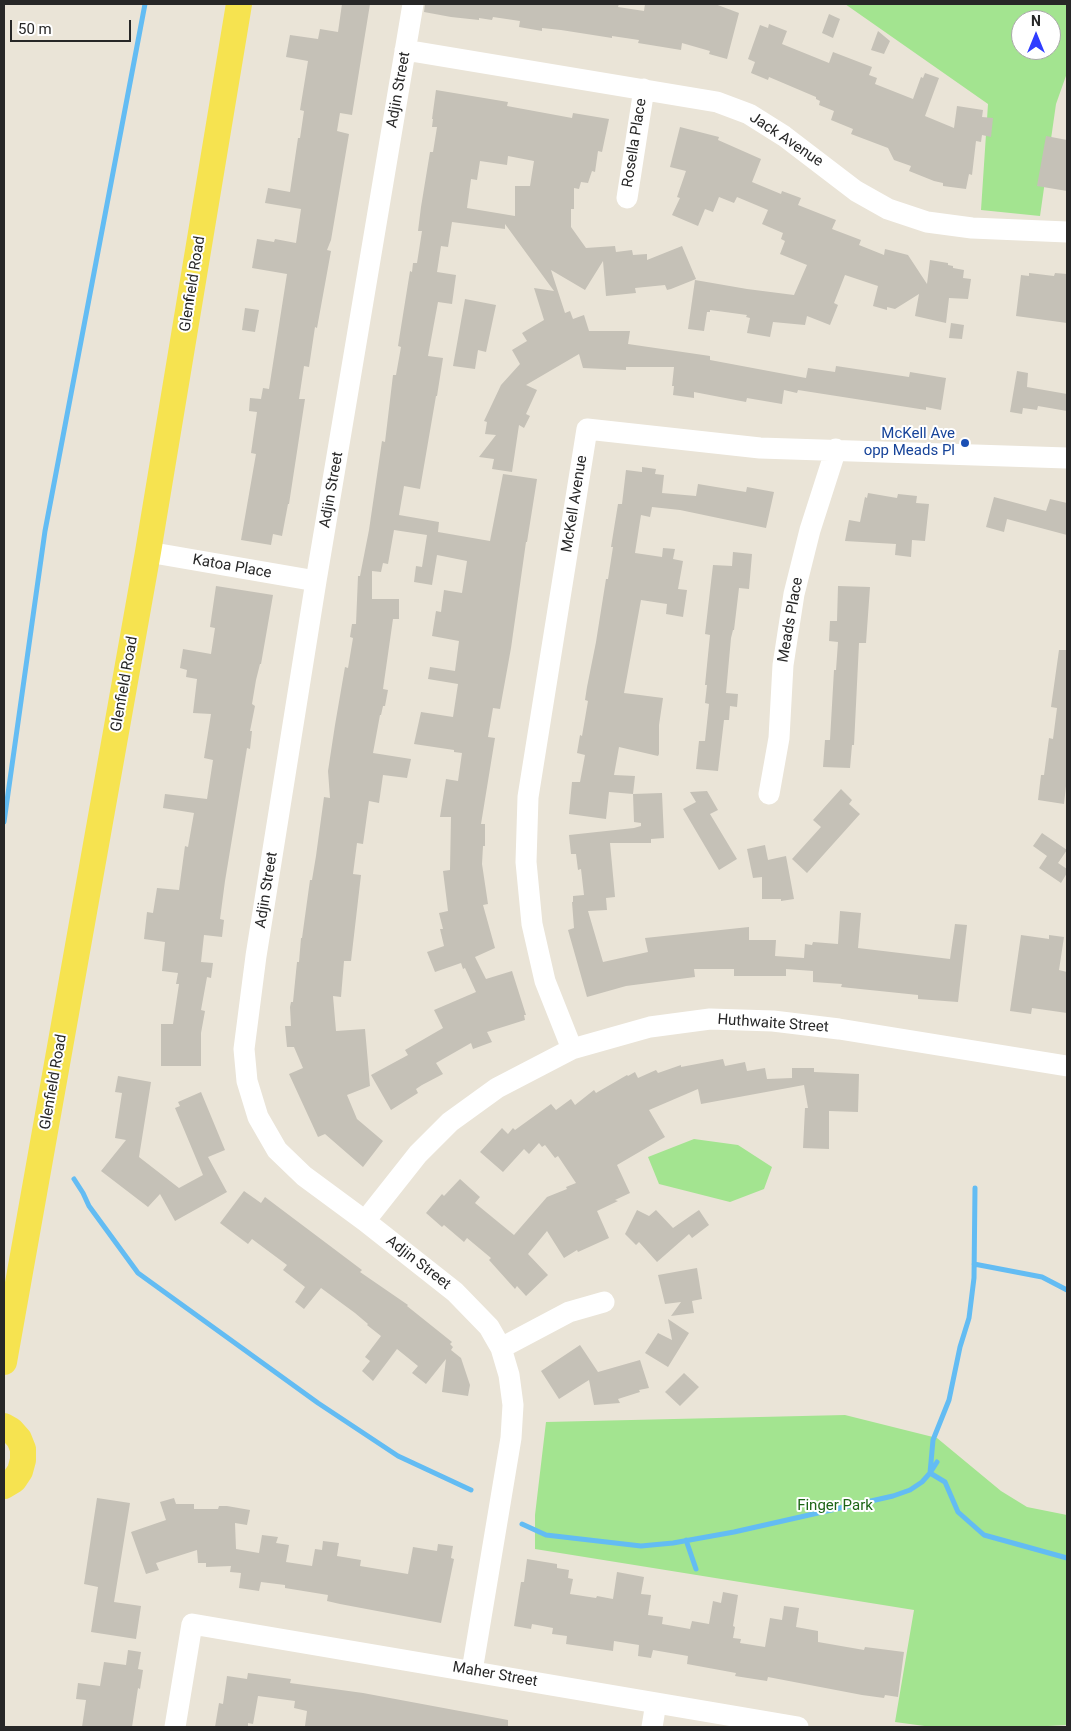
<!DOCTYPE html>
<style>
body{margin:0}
#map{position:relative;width:1071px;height:1731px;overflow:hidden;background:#eae4d7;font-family:Roboto,sans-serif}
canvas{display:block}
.frame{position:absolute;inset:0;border:5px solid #272727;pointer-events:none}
.north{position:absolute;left:1011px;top:10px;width:50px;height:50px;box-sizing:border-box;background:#fff;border:1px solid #a9a9a9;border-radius:50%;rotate:0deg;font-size:14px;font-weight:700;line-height:20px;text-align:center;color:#272727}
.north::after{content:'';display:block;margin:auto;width:18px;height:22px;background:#2f3dff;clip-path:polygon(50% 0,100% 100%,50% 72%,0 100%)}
.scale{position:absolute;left:10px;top:20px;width:121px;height:22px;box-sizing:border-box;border:2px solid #272727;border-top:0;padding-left:6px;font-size:15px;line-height:18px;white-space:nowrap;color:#272727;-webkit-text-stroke:4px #fff;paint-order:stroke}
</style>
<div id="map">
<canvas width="1071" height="1731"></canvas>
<div class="frame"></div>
<div class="north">N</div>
<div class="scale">50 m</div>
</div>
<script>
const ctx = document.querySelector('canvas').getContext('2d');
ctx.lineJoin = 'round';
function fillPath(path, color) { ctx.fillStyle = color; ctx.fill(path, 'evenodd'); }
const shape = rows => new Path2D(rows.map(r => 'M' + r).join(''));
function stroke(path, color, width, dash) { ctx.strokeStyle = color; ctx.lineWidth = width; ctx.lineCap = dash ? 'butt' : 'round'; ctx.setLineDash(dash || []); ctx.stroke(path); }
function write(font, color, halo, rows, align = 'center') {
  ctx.font = font + ' Roboto,sans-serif'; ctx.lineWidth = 4; ctx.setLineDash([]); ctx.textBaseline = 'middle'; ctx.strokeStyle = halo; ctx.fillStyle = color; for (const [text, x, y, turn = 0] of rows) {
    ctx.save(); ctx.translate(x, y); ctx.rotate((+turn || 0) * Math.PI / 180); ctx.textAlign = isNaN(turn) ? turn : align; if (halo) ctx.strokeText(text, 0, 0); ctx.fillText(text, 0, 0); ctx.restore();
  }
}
const green = shape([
 [845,4,1067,4,1067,73,1056,104,1040,216,981,210,988,104],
 [1021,20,1051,20,1051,50,1021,50],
 [694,1139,738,1145,772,1167,764,1189,730,1202,659,1184,648,1157],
 [845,1415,937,1438,1001,1491,1027,1507,1067,1515,1067,1725,1029,1727,932,1727,895,1722,914,1610,535,1549,535,1515,546,1422]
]);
const stream = shape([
 [4,822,45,531,145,4],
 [74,1179,83,1193,89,1206,138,1273,318,1403,398,1456,471,1490],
 [975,1188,974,1278,969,1318,960,1347,949,1400,933,1440,930,1473,945,1482,958,1512,984,1535,1067,1558],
 [974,1264,1042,1277,1067,1290],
 [522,1524,546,1535,641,1546,673,1543,734,1532,893,1496,910,1490,922,1482,930,1473,937,1462],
 [686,1540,696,1569]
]);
const building = shape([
 [342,4,370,4,352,115,340,113,337,131,349,134,331,240,327,250,331,251,317,328,315,327,309,367,304,366,299,399,305,399,289,504,288,504,282,536,273,534,271,545,241,540,256,454,251,453,257,412,249,411,250,398,261,399,263,388,269,389,287,274,252,268,257,239,274,242,275,239,296,243,301,209,265,203,268,188,290,192,298,138,300,138,304,111,300,110,308,61,286,57,290,35,318,39,320,29,338,32],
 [425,4,619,4,618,7,644,11,645,4,715,4,739,13,727,59,709,54,710,51,682,43,681,50,638,43,639,40,612,36,612,38,561,30,542,28,542,31,519,27,520,21,493,17,492,20,479,18,479,20,451,17,424,12],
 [829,14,840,19,833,38,822,33],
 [769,24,787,31,782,44,829,63,833,52,872,67,869,75,877,78,875,84,913,99,921,77,923,78,925,73,939,78,925,116,954,128,957,106,983,110,982,117,993,118,991,137,982,135,981,142,976,141,972,175,969,174,966,189,943,186,943,183,934,181,909,171,911,166,894,160,888,148,851,134,853,129,831,120,834,111,819,105,820,101,816,99,816,97,769,77,768,80,751,73,755,62,748,59,760,25,768,28],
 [878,31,890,41,884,54,871,50],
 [436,90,508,102,507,106,572,118,573,113,609,119,602,152,598,151,595,172,592,171,588,183,581,182,579,189,574,188,574,209,571,209,571,227,586,248,615,246,616,252,632,250,633,255,647,254,647,260,682,246,696,279,671,289,667,290,665,285,635,288,636,293,606,296,603,261,585,290,551,270,565,313,570,311,573,319,584,315,589,331,630,331,628,344,710,356,710,360,806,378,808,368,835,372,836,366,909,377,910,372,946,378,941,410,926,407,926,410,798,390,797,393,784,390,782,404,747,398,746,402,694,392,694,398,673,395,674,386,672,386,674,367,626,367,626,370,583,368,579,354,526,385,537,390,526,414,530,416,524,428,519,425,512,472,492,469,494,459,479,457,496,435,485,434,487,422,484,421,501,385,520,364,512,350,527,341,522,333,544,320,534,288,554,291,505,224,505,229,452,222,448,247,441,246,437,272,456,275,452,304,438,302,428,356,443,358,437,396,436,396,420,489,404,486,399,515,439,522,438,532,490,541,503,474,537,479,527,542,526,542,511,648,500,709,493,708,488,737,495,738,481,824,485,824,485,846,483,846,482,864,488,904,483,905,495,948,475,957,486,979,512,971,526,1015,524,1015,525,1020,487,1032,492,1042,473,1049,471,1043,436,1063,443,1074,422,1085,416,1089,418,1093,391,1110,371,1075,408,1055,405,1050,443,1028,434,1010,476,992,465,968,463,969,461,963,435,972,427,952,444,946,440,929,443,929,439,913,448,911,443,871,450,870,451,817,440,817,446,779,458,781,462,753,454,752,454,750,414,744,421,712,453,717,458,684,428,679,430,667,455,671,459,641,432,636,436,611,441,612,444,590,462,593,467,561,437,555,432,585,414,582,416,566,422,567,427,535,394,530,388,564,383,563,381,572,372,571,372,599,399,599,399,619,393,619,383,689,388,690,385,706,383,706,381,715,380,715,373,753,411,759,407,778,383,775,379,803,369,801,363,844,357,843,353,874,361,875,351,961,344,961,341,997,333,996,336,1031,365,1029,370,1086,347,1095,357,1119,383,1141,363,1167,325,1134,318,1137,289,1074,303,1068,294,1047,287,1047,285,1026,291,1026,290,1007,291,1002,293,1002,297,962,299,962,301,938,302,938,310,880,312,880,316,856,324,797,330,798,328,771,335,725,345,667,348,668,353,638,350,637,352,624,356,624,358,576,360,576,369,530,382,441,385,442,393,375,396,375,401,347,398,346,410,271,412,272,413,263,417,263,422,231,418,231,421,207,430,152,433,152,437,127,432,127,433,119,432,119],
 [508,156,534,161,530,186,515,186,515,216,467,208,471,179,477,180,480,161,507,165],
 [680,127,719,137,718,140,761,159,752,182,781,194,782,191,801,198,798,205,836,220,832,229,861,240,859,245,884,255,885,249,908,255,927,284,930,260,948,263,948,265,953,266,953,268,964,270,963,278,971,279,968,299,949,298,946,323,915,316,919,294,895,309,887,307,887,310,873,306,878,286,845,275,834,303,838,305,830,325,807,316,805,325,773,322,770,337,747,333,750,318,746,317,747,315,710,310,710,312,707,312,704,331,688,329,695,280,747,289,794,295,807,265,780,254,785,241,781,239,783,233,762,224,768,210,737,197,734,203,719,197,713,212,705,209,698,226,672,215,680,198,677,197,686,171,670,167],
 [1046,136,1067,140,1067,191,1037,186],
 [1029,273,1054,276,1055,273,1067,274,1067,323,1016,316,1021,275,1029,276],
 [465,299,496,305,486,352,478,350,475,369,453,366],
 [245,308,259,310,255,332,242,330],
 [951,323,964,325,962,339,949,338],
 [1017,371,1028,373,1027,387,1067,394,1067,411,1038,406,1037,410,1023,408,1022,414,1010,412],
 [642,467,656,469,655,474,664,475,662,493,696,496,698,484,746,492,747,487,774,492,766,528,680,510,652,507,650,517,641,515,635,553,662,557,663,548,675,549,673,559,683,561,678,589,687,590,683,617,666,614,667,604,641,600,624,693,663,698,659,725,659,754,658,756,619,747,614,775,635,776,633,794,662,793,664,838,651,839,651,843,610,843,615,897,606,898,607,910,588,911,603,962,648,952,645,938,749,927,749,940,776,940,775,956,804,958,805,944,812,945,813,942,838,944,840,911,861,913,858,948,950,959,955,924,967,925,958,1002,918,999,918,995,841,987,842,984,813,982,813,971,786,969,786,976,734,976,734,969,694,969,695,977,626,986,587,997,568,930,574,928,572,902,573,902,573,896,584,895,581,869,578,870,576,854,571,854,569,835,634,828,641,826,641,823,634,822,633,794,609,792,606,819,569,814,572,782,580,782,585,755,577,753,580,735,582,736,588,701,585,700,587,687,596,642,606,579,608,579,613,547,611,547,618,504,622,504,626,470,642,472],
 [868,493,897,498,898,494,917,496,916,503,929,504,925,541,912,540,911,557,895,555,896,544,845,541,849,520,860,522,865,497,867,498],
 [994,497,1046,511,1050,499,1067,503,1067,535,1007,519,1004,532,986,527],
 [733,552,752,554,749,589,739,588,734,630,733,630,731,638,726,693,738,694,737,707,730,706,729,720,724,720,718,771,696,769,699,741,705,741,709,704,705,703,707,685,705,685,710,635,705,634,713,565,732,566],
 [216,586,273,595,261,664,260,664,256,680,252,704,255,706,250,731,252,731,250,749,247,748,225,881,220,919,224,920,222,937,204,935,201,962,213,963,211,978,207,977,201,1010,205,1011,201,1033,201,1066,161,1066,161,1024,173,1024,179,984,176,984,178,973,162,971,165,942,144,939,147,912,153,913,157,888,179,890,185,846,188,847,194,813,163,808,165,794,207,799,213,760,204,758,211,714,193,713,197,679,186,677,187,670,180,668,183,649,211,654,215,628,210,627],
 [838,586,870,587,866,643,859,643,854,745,852,745,850,768,823,767,825,740,830,740,834,670,836,670,838,642,829,641,830,621,837,621],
 [1059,650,1067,650,1067,777,1064,804,1038,800,1041,775,1044,775,1049,738,1053,739,1057,708,1051,707],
 [841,789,852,800,849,804,860,814,807,873,792,859,821,827,813,820],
 [707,791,718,810,710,814,737,859,719,870,683,809,696,802,690,792],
 [1042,833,1067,850,1058,863,1067,869,1067,873,1061,883,1039,868,1047,856,1033,846],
 [765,845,768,860,786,856,794,899,781,901,781,899,762,899,762,877,753,878,747,849],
 [1021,935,1049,939,1049,935,1064,937,1059,970,1067,972,1067,1013,1032,1008,1031,1014,1010,1011],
 [723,1059,725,1066,745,1062,747,1071,765,1068,767,1079,792,1078,792,1068,814,1068,814,1072,859,1074,858,1112,829,1111,829,1149,803,1148,805,1108,808,1108,804,1085,701,1104,698,1089,649,1110,665,1137,617,1165,630,1193,615,1200,618,1201,597,1211,609,1238,578,1252,577,1250,564,1258,547,1231,528,1254,548,1275,526,1296,517,1286,515,1289,489,1260,491,1258,467,1238,464,1242,444,1225,442,1227,426,1213,442,1194,444,1196,460,1179,480,1197,475,1203,514,1235,547,1197,567,1189,566,1187,576,1183,558,1156,555,1158,545,1145,542,1147,539,1143,529,1154,524,1149,503,1172,480,1152,502,1128,508,1134,513,1128,515,1130,551,1104,556,1110,571,1099,575,1105,594,1090,596,1093,627,1075,628,1076,635,1072,638,1078,656,1070,658,1073,681,1065,681,1067],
 [118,1076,151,1082,139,1157,179,1188,203,1175,175,1108,180,1106,178,1102,201,1092,225,1150,208,1157,227,1192,175,1221,160,1194,148,1207,101,1171,126,1140,115,1138,122,1093,115,1092],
 [244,1191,261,1203,265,1197,362,1270,360,1272,408,1305,407,1306,452,1342,450,1344,453,1347,451,1350,461,1358,470,1385,468,1396,442,1392,446,1359,426,1384,412,1373,418,1366,397,1349,373,1381,362,1371,370,1361,365,1357,381,1336,367,1325,368,1324,355,1313,321,1288,304,1309,295,1302,305,1287,283,1270,287,1265,252,1239,248,1244,220,1223],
 [637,1210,649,1216,656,1210,673,1228,699,1210,709,1225,692,1238,689,1234,657,1262,639,1242,636,1245,625,1234],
 [697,1268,702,1299,692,1301,694,1313,671,1316,681,1302,665,1304,658,1275],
 [668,1319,689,1333,668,1367,645,1353,658,1333,672,1340],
 [580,1345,598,1372,640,1360,649,1388,639,1390,640,1392,618,1399,620,1403,594,1405,589,1380,559,1399,541,1371],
 [684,1373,699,1387,680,1406,665,1392],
 [97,1498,130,1503,114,1602,141,1606,136,1639,91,1632,98,1587,84,1584],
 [174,1498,176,1504,194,1504,194,1509,218,1509,219,1506,227,1506,250,1510,247,1525,235,1523,236,1549,259,1553,262,1535,278,1537,276,1543,289,1545,286,1562,312,1566,315,1549,322,1550,323,1541,339,1543,337,1556,361,1560,360,1566,408,1574,413,1547,437,1551,438,1544,453,1546,451,1558,454,1559,441,1623,340,1604,327,1601,328,1595,285,1588,285,1585,261,1582,259,1591,239,1588,241,1573,230,1572,231,1566,206,1567,206,1563,198,1563,197,1550,156,1563,159,1570,146,1574,131,1532,166,1520,160,1502],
 [527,1559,557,1564,557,1568,569,1570,568,1578,573,1579,570,1594,596,1598,597,1596,613,1599,617,1572,644,1577,641,1594,651,1595,648,1615,663,1617,662,1624,690,1629,692,1621,709,1624,713,1601,721,1603,723,1592,738,1595,733,1626,735,1627,733,1638,741,1639,740,1643,765,1647,770,1618,782,1620,784,1606,799,1608,796,1627,818,1631,818,1642,864,1650,865,1647,904,1652,898,1697,885,1695,884,1698,862,1695,768,1677,767,1681,735,1676,736,1673,687,1664,688,1656,653,1650,651,1658,638,1656,639,1645,614,1641,613,1651,566,1644,567,1636,552,1634,553,1628,532,1624,531,1629,514,1626,521,1582,524,1582],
 [128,1650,141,1652,138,1669,143,1670,140,1689,138,1688,132,1727,82,1727,86,1700,76,1699,78,1683,100,1686,104,1662,126,1665],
 [248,1673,291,1679,290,1683,363,1693,508,1720,508,1727,314,1727,305,1726,307,1711,294,1708,295,1701,258,1696,253,1724,248,1723,248,1727,215,1727,219,1703,223,1704,227,1676,247,1679]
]);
const minor = shape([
 [413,4,316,581,256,956,244,1049,247,1081,258,1117,277,1150,304,1176,365,1221,455,1292,489,1327,501,1348,509,1375,513,1405,511,1438,472,1671],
 [405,50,717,102,749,114,784,136,856,191,888,209,927,222,972,228,1067,232],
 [627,198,644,89],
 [148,552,316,581],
 [769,794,779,738,783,665,794,594,810,530,836,449],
 [572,1049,545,981,532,924,526,862,528,797,587,429,760,448,1067,458],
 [365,1221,418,1154,450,1122,497,1088,572,1049,650,1027,710,1019,773,1021,839,1029,1067,1066],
 [501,1348,569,1312,604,1302],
 [175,1727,192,1624,798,1727],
 [652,1727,656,1703]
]);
const major = shape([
 [4,1362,148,552,239,4],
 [4,1426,11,1430,19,1439,23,1449,23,1460,20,1471,14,1480,4,1486]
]);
const markers = [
 [965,443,5,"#1a4fb4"]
];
const streetNames = [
 ["Adjin Street",399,90,-80],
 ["Jack Avenue",786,140,34],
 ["Rosella Place",635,143,-81],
 ["Glenfield Road",193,284,-81],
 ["Adjin Street",332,490,-80],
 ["McKell Avenue",575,504,-81],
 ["Katoa Place",232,567,10],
 ["Meads Place",791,620,-80],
 ["Glenfield Road",125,684,-80],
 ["Adjin Street",267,890,-81],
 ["Huthwaite Street",773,1024,4],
 ["Glenfield Road",54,1082,-80],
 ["Adjin Street",418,1263,38],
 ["Maher Street",495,1675,10]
];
const transitNames = [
 ["McKell Ave",955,434],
 ["opp Meads Pl",955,451]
];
const parkNames = [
 ["Finger Park",835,1506]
];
fillPath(green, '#a3e490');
stroke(stream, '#63bcf3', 5);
fillPath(building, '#c5c1b7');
stroke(minor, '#fff', 21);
stroke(major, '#f6e350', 26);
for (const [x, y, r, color] of markers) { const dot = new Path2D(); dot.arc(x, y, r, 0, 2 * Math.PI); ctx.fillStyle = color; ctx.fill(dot); stroke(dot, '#fff', 2); }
write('15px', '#272727', '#fff', streetNames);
write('15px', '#164399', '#fff', transitNames, 'right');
write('15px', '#1d6516', '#fff', parkNames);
</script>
